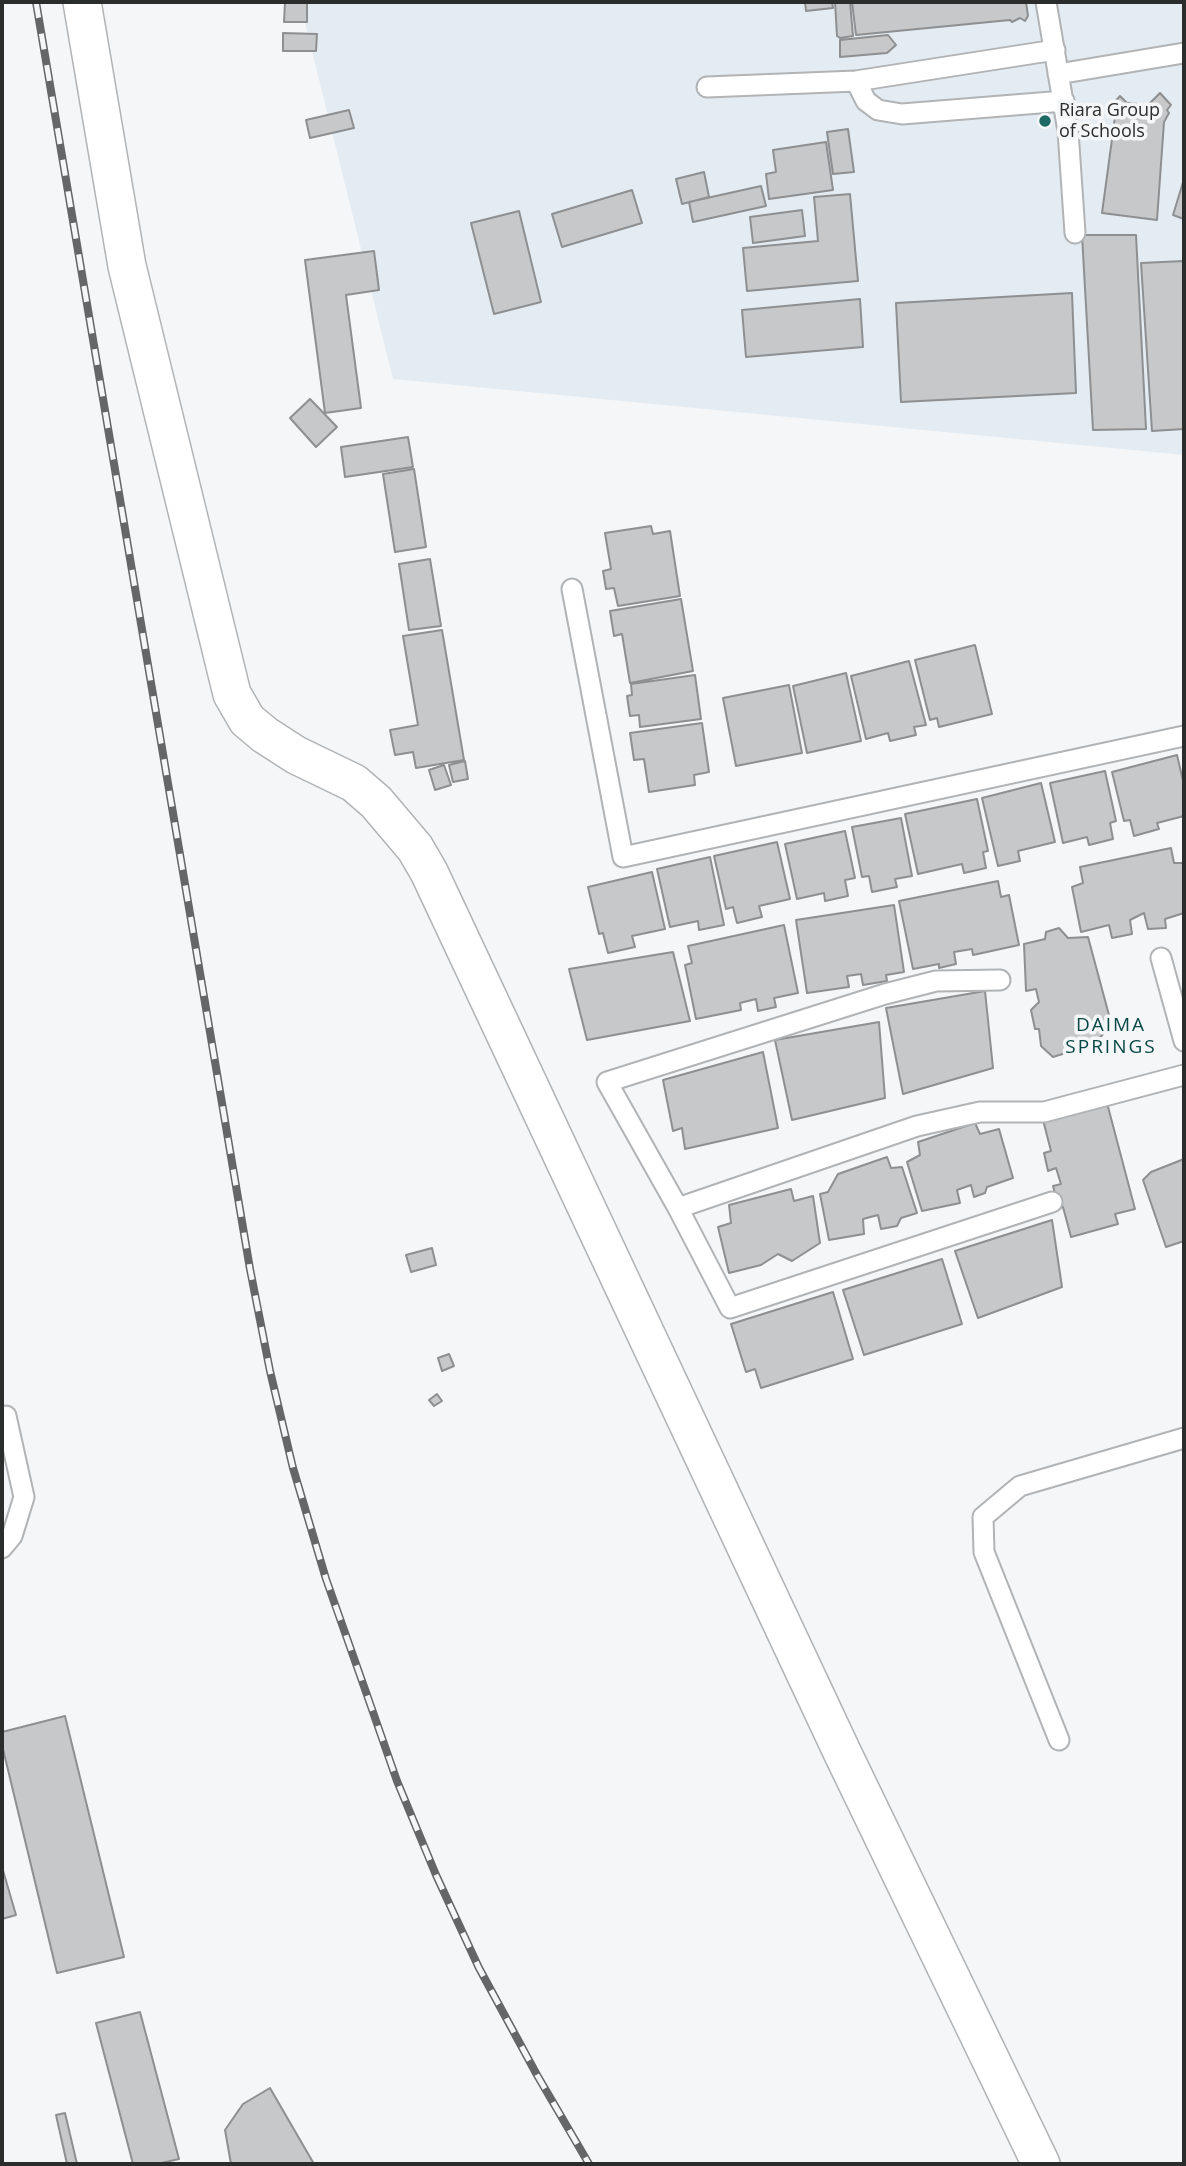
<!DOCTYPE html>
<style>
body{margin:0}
#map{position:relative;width:1186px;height:2166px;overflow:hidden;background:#f4f6f8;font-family:"Open Sans",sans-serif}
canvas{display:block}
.frame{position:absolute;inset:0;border:4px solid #2b2c2c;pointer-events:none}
</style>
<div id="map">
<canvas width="1186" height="2166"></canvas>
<div class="frame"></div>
</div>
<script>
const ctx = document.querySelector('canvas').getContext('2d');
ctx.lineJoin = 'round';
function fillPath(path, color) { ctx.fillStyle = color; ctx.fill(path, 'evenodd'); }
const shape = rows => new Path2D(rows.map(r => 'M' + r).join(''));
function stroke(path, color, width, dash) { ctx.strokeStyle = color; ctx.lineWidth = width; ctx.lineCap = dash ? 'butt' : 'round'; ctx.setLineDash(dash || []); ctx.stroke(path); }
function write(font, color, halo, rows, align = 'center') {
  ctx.font = font + ' "Open Sans",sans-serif'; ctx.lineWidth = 7; ctx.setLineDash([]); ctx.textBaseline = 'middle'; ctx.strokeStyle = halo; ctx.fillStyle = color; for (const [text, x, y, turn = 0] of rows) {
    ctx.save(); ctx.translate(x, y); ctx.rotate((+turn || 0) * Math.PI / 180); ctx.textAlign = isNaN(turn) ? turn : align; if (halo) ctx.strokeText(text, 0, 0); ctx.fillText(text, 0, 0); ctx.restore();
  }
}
const built = shape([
 [300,2,1184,2,1184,455,393,379]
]);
const building = shape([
 [285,2,307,2,307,22,284,22,285,2],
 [805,2,832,2,833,8,806,11,805,2],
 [835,2,850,2,853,36,840,38,837,36,835,2],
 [852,2,1026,2,1028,16,1025,21,1020,18,1012,22,1010,20,856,35,852,2],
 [283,33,317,34,316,51,283,51,283,33],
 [888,35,896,45,887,53,840,57,840,40,888,35],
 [1160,93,1171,105,1167,110,1169,113,1164,122,1157,220,1102,213,1115,117,1109,108,1120,96,1127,103,1148,105,1160,93],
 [349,110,354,128,310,138,306,120,349,110],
 [848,129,854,172,833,174,827,132,848,129],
 [826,142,833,190,769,199,766,174,776,172,773,150,826,142],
 [704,172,709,197,682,204,676,179,704,172],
 [1184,179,1184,219,1173,215,1184,179],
 [761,186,766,206,693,222,689,202,761,186],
 [632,190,642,223,562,247,552,214,632,190],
 [850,194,858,281,747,291,743,248,818,241,814,197,850,194],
 [802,210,805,236,753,243,750,217,802,210],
 [519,211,541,302,494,314,471,223,519,211],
 [1082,235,1136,235,1146,429,1093,430,1082,235],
 [374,251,379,290,346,295,361,408,325,413,305,260,374,251],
 [1184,261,1184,429,1152,431,1141,263,1184,261],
 [1072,293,1076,393,901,402,896,303,1072,293],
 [860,299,863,347,746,357,742,310,860,299],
 [310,399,337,427,316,447,290,418,310,399],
 [408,437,413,467,345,477,341,447,408,437],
 [414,469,426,547,395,552,383,474,414,469],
 [651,526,653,534,670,531,680,596,618,606,614,588,606,589,603,571,611,569,605,533,651,526],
 [430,559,441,626,409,630,399,564,430,559],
 [681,599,693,671,630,683,622,634,614,636,610,611,681,599],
 [442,630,464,760,416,768,413,752,395,755,390,730,418,725,403,636,442,630],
 [975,645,992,714,939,727,937,718,930,720,915,660,975,645],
 [909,661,926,725,914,727,916,735,890,741,888,733,866,739,851,676,909,661],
 [846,673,861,741,807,753,793,686,846,673],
 [695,675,701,719,640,727,639,715,630,716,627,696,632,695,631,684,695,675],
 [789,685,802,753,736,766,723,698,789,685],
 [702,723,709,772,694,775,695,785,649,792,644,759,634,760,630,733,702,723],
 [1177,755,1184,785,1184,816,1157,823,1159,829,1134,836,1130,820,1124,821,1112,772,1177,755],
 [465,761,468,779,453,782,449,765,465,761],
 [444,765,451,785,435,790,429,770,444,765],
 [1105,771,1116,821,1110,823,1113,839,1089,845,1087,837,1063,843,1050,783,1105,771],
 [1041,783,1055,842,1018,851,1020,861,998,866,982,798,1041,783],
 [977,799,988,851,983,852,986,868,964,873,962,864,918,874,905,814,977,799],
 [901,818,912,876,895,879,897,887,872,892,869,876,862,877,852,827,901,818],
 [845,831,855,878,845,880,848,896,825,901,824,893,797,899,785,844,845,831],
 [777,842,790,899,759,906,762,917,737,923,733,907,726,909,714,856,777,842],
 [1171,848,1174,863,1183,863,1184,913,1165,919,1166,928,1148,929,1144,913,1130,920,1132,934,1112,938,1109,925,1081,932,1072,887,1083,883,1080,867,1171,848],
 [710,857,724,925,699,930,698,921,670,927,657,869,710,857],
 [652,872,665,929,632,936,635,947,608,953,603,933,599,934,588,887,652,872],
 [998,881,1001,897,1009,895,1019,945,973,955,972,949,954,952,956,964,939,968,939,964,913,969,899,901,998,881],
 [894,905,904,972,886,975,887,981,863,985,861,974,847,976,849,987,807,993,796,920,894,905],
 [784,925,798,993,774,998,776,1007,758,1011,756,999,740,1003,741,1010,696,1019,685,965,692,963,688,946,784,925],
 [1059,928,1068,938,1088,937,1113,1030,1105,1032,1094,1044,1053,1057,1041,1046,1039,1029,1035,1029,1031,1010,1039,1002,1036,989,1026,991,1024,944,1045,939,1046,932,1059,928],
 [673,952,690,1021,587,1040,569,969,673,952],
 [985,991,993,1068,903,1094,886,1008,985,991],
 [879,1022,885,1098,792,1120,775,1040,879,1022],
 [763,1052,778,1128,685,1149,682,1128,673,1131,663,1080,763,1052],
 [1107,1103,1135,1209,1115,1214,1118,1224,1071,1237,1063,1207,1059,1208,1053,1186,1061,1184,1056,1168,1048,1171,1044,1153,1051,1151,1043,1120,1107,1103],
 [975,1123,980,1134,999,1129,1013,1178,987,1187,985,1193,974,1197,971,1185,957,1190,960,1203,922,1211,907,1162,920,1155,918,1142,975,1123],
 [887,1157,891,1168,902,1167,917,1213,901,1218,897,1226,881,1229,878,1215,863,1219,864,1234,829,1240,820,1194,828,1192,838,1174,887,1157],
 [1184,1159,1184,1241,1166,1247,1143,1180,1151,1172,1184,1159],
 [791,1189,794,1201,813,1196,820,1243,792,1261,778,1254,761,1265,729,1273,718,1227,731,1223,729,1205,791,1189],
 [1052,1220,1062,1287,978,1318,955,1251,1052,1220],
 [432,1248,436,1265,411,1272,406,1255,432,1248],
 [942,1259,962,1324,864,1355,843,1290,942,1259],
 [833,1292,853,1359,761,1388,755,1369,746,1372,731,1324,833,1292],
 [449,1354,454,1366,442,1371,438,1358,449,1354],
 [437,1394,442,1401,434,1406,429,1400,437,1394],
 [65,1716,124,1957,57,1973,2,1745,2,1732,65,1716],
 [2,1867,16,1915,2,1919,2,1867],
 [140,2012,179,2159,157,2164,133,2164,96,2023,140,2012],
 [270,2088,314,2164,231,2164,225,2130,243,2104,270,2088],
 [65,2113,77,2164,67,2164,56,2115,65,2113]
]);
const lane = shape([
 [1046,2,1068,131,1075,233],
 [1058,74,1184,53],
 [856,81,866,101,878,110,902,114,1064,101],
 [707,87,856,81,1055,50],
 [572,589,623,857,1184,736],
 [1161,958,1184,1041],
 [1052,1202,730,1308,678,1208,917,1126,980,1112,1044,1112,1184,1075],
 [678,1208,607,1082,885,994,936,981,1000,980],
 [2,1548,12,1536,24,1497,6,1416],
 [1059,1740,984,1552,983,1517,1020,1486,1184,1438]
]);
const street = shape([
 [82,2,127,266,232,694,247,720,265,735,296,755,354,783,376,802,415,848,429,872,843,1754,1041,2164]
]);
const rail = shape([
 [36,2,250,1269,270,1371,293,1468,326,1579,367,1695,397,1781,436,1875,479,1968,537,2075,589,2164]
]);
const markers = [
 [1045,121,7,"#1e6964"]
];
const poiNames = [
 ["Riara Group",1059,111],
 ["of Schools",1059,132]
];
const neighbourhoodNames = [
 ["DAIMA",1111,1026],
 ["SPRINGS",1111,1048]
];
fillPath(built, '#e4ecf3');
fillPath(building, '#c6c8c9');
stroke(building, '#8d8f91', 2);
stroke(lane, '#b1b3b5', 23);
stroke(street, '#b1b3b5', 40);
stroke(lane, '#fff', 19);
stroke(street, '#fff', 37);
stroke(rail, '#656667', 8);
stroke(rail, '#f4f6f8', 5, [16]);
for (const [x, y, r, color] of markers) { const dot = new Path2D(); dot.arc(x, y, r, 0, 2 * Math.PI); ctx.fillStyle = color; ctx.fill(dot); stroke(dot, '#f4f6f8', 2.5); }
write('18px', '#2b2c2c', '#f4f6f8', poiNames, 'left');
ctx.letterSpacing = '2px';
write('19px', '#074844', '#f4f6f8', neighbourhoodNames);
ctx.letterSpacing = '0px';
</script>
